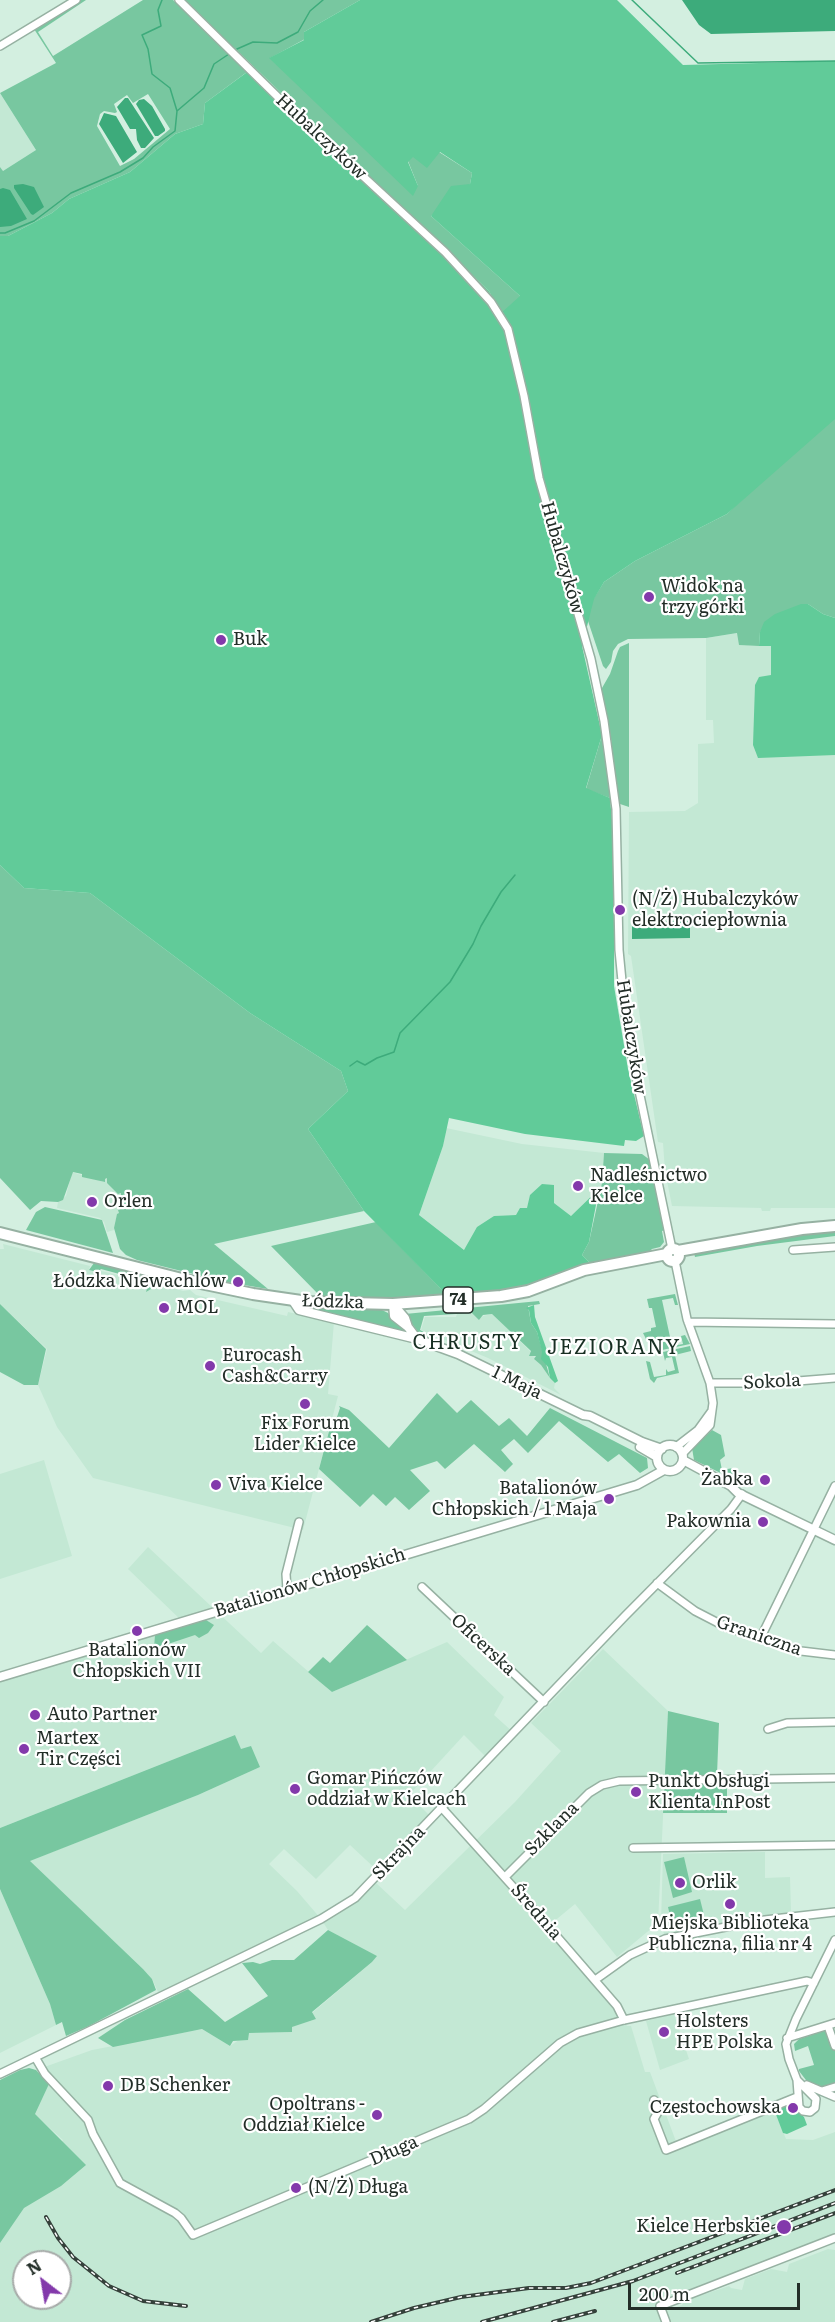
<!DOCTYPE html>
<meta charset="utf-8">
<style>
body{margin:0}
#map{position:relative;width:835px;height:2322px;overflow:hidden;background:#d3efe0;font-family:Literata,serif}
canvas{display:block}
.north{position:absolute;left:12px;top:2250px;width:60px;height:60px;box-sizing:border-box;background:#fff;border:2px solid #a7aba9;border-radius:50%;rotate:329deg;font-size:16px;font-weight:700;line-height:24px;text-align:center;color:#232e28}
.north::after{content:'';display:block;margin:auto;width:21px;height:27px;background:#8339ab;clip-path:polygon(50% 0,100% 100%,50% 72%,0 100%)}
.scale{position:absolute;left:628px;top:2283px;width:172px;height:27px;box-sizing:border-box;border:3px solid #232e28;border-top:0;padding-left:8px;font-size:18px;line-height:21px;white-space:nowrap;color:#232e28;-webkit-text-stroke:4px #fff;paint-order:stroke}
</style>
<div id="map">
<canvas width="835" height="2322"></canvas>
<div class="north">N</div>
<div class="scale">200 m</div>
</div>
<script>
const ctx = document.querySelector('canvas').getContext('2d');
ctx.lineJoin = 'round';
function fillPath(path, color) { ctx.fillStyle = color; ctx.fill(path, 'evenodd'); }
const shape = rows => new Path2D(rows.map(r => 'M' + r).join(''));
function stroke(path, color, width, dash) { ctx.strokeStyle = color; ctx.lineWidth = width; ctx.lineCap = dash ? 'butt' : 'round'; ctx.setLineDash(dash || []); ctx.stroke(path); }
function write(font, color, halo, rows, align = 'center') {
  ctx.font = font + ' Literata,serif'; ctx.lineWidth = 4.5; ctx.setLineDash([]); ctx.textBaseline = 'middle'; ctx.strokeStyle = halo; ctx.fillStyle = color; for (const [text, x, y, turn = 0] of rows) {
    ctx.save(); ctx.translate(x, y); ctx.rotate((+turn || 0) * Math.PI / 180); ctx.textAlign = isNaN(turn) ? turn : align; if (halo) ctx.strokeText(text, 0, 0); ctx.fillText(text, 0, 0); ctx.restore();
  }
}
const built = shape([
 [0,93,36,150,3,171,0,167],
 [835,625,835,1208,771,1208,770,1211,762,1211,761,1208,672,1206,665,1171,663,1143,658,1142,631,956,628,954,629,812,685,811,698,803,698,744,714,743,713,720,706,720,706,638,738,633,740,645,770,646],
 [446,1128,522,1144,604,1153,602,1184,591,1199,571,1216,554,1203,527,1209,517,1215,494,1216,464,1250,419,1215,443,1146],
 [72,1172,104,1182,105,1179,107,1178,108,1183,116,1192,121,1193,121,1196,126,1197,123,1209,117,1215,114,1230,107,1232,104,1222,100,1218,57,1208,58,1202,66,1196],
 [3,1244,90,1266,89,1270,97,1272,101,1269,101,1271,149,1282,147,1291,151,1285,150,1282,156,1279,163,1285,183,1291,190,1290,196,1295,287,1316,288,1312,334,1322,328,1394,338,1396,303,1530,93,1478,57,1427,38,1385,47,1349,0,1304,0,1249,4,1249],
 [473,1313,479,1319,483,1316,492,1314,504,1325,531,1352,529,1355,536,1357,534,1359,541,1365,555,1383,554,1388,561,1395,488,1358,421,1330,425,1317,456,1317,457,1314],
 [44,1460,72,1556,0,1579,0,1474],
 [148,1547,261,1653,273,1641,332,1692,447,1642,504,1697,494,1715,514,1733,486,1757,464,1735,409,1795,432,1818,381,1873,383,1877,376,1883,405,1910,515,1802,561,1751,531,1723,603,1649,668,1711,658,1923,617,1957,575,1904,546,1928,627,2026,631,2026,645,2072,650,2072,677,2144,773,2107,786,2139,813,2140,835,2132,835,2234,656,2302,663,2322,0,2322,0,2242,63,2140,34,2114,49,2084,36,2070,92,2050,202,2029,230,2046,249,2033,291,2032,291,2027,316,2019,312,2013,372,1962,376,1956,328,1930,321,1919,160,1996,152,1979,143,1969,29,1861,198,1795,260,1767,241,1750,235,1735,0,1828,0,1677,183,1622,128,1569],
 [350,1845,380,1873,332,1914,321,1919,297,1891,269,1864,284,1849,316,1879],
 [24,2262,60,2262,60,2298,24,2298],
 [765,1852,765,1878,790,1877,791,1912,747,1918,664,1934,661,1923,663,1854],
 [0,1889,50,2004,56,2025,0,2053],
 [674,2014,689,2059,660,2070,646,2021],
 [828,2249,835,2250,835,2322,669,2322,662,2306,671,2306,674,2308,682,2305,684,2301,729,2286,731,2288,742,2290,745,2279,771,2269,787,2272,789,2264]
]);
const green = shape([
 [80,0,86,0,38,32,53,56,143,0,173,0,247,72,205,103,203,124,175,134,130,172,69,199,52,213,8,236,0,236,0,167,3,171,36,150,0,93,56,63,34,29],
 [148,94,170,129,134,159,120,166,97,126,100,114,104,111,115,113,117,112,114,104,127,95,133,103],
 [184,0,360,0,304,32,305,39,270,58,418,186,408,161,413,156,439,152,472,173,470,184,431,216,520,296,594,598,604,582,635,561,727,514,835,407,835,618,823,614,808,604,760,632,759,646,739,645,737,633,706,638,628,639,618,644,613,651,611,662,606,669,603,666,588,621,507,327,489,291],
 [629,643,629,807,617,803,611,739,602,693,602,688,610,674,618,651,620,647],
 [602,735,606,757,610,798,586,789],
 [0,865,24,888,90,893,250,1013,341,1071,348,1091,308,1129,364,1211,214,1244,268,1289,226,1282,137,1260,126,1255,120,1249,114,1228,117,1214,119,1213,118,1210,123,1208,126,1197,121,1196,121,1193,118,1194,107,1183,107,1178,105,1179,105,1182,82,1177,82,1174,73,1172,63,1200,58,1202,41,1201,30,1210,0,1178],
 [604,1153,642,1154,650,1160,665,1230,662,1231,664,1242,660,1247,652,1249,650,1251,591,1264,582,1255,589,1242,602,1183],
 [45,1207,102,1220,113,1253,26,1230,36,1212],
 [376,1222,449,1297,383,1299,322,1298,271,1246],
 [835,1229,835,1236,757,1246,695,1257,694,1253,806,1232],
 [94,1263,131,1271,149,1281,151,1289,146,1292,149,1282,101,1269,97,1272,89,1270],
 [675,1294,678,1305,675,1305,673,1298,662,1300,672,1346,683,1344,681,1336,685,1335,690,1344,662,1350,661,1348,653,1349,651,1341,647,1341,643,1333,651,1331,651,1328,656,1327,652,1308,649,1308,647,1299],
 [539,1301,540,1304,528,1306,531,1323,537,1332,550,1378,541,1365,534,1359,536,1356,529,1356,531,1351,492,1314,483,1315,479,1320,472,1313,424,1316,420,1330,434,1337,429,1337,428,1339,418,1332,405,1314],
 [0,1304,46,1349,38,1385,24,1385,0,1372],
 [303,1306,380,1309,388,1313,407,1334],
 [690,1346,691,1351,675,1355,679,1373,657,1378,654,1383,650,1379,646,1361,650,1362,654,1377,666,1375,666,1369,668,1372,675,1370,672,1357,666,1358,665,1361,663,1352],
 [437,1393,457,1413,471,1400,499,1426,509,1418,527,1436,550,1408,647,1458,648,1468,640,1473,619,1454,608,1462,559,1421,528,1453,514,1439,501,1450,513,1464,505,1472,474,1444,445,1469,437,1461,410,1470,430,1491,409,1510,395,1497,386,1506,373,1494,360,1507,319,1469,332,1420,337,1417,340,1408,339,1406,349,1410,389,1448],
 [712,1430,721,1435,725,1456,720,1460,722,1470,733,1468,735,1480,694,1460,692,1448],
 [206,1620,214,1625,208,1633,199,1638,195,1635,168,1644,167,1648,164,1649,158,1650,154,1648,155,1635],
 [367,1625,407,1660,332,1692,308,1672,323,1657,330,1663],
 [668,1711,719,1723,717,1775,727,1775,727,1813,663,1813],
 [235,1735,241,1749,251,1746,260,1767,198,1795,30,1861,143,1969,152,1979,156,1990,89,2026,66,2036,62,2022,56,2025,50,2004,0,1889,0,1828],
 [684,1857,692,1892,673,1898,664,1862],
 [700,1899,704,1915,672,1924,668,1907],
 [328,1930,377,1956,372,1962,312,2012,316,2019,292,2027,292,2032,249,2033,248,2040,233,2041,230,2046,202,2029,113,2047,98,2038,125,2020,188,1989,225,2022,268,1996,242,1963,253,1962,260,1964,272,1960,294,1960],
 [827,2030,835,2051,835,2085,822,2089,809,2084,799,2071,799,2069,814,2065,808,2046,795,2051,794,2044,799,2039],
 [29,2068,36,2070,49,2084,35,2114,86,2165,61,2186,24,2208,0,2243,0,2080,20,2070]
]);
const forest = shape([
 [360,0,617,0,683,65,835,61,835,419,727,514,635,561,604,582,594,599,582,646,602,735,586,788,610,798,614,843,614,986,628,1069,644,1136,636,1141,625,1140,624,1146,525,1134,449,1118,443,1146,419,1215,464,1250,477,1227,494,1216,516,1215,520,1208,527,1208,530,1195,542,1184,554,1185,554,1203,571,1216,599,1189,589,1242,582,1255,591,1264,547,1282,510,1290,449,1297,364,1211,308,1129,348,1091,341,1071,250,1013,90,893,24,888,0,865,0,236,8,236,52,213,69,199,130,172,175,134,203,124,205,103,254,67,489,291,500,314,520,296,431,216,451,186,470,184,472,173,440,152,427,168,413,157,408,162,418,186,413,196,269,58,304,40,304,32],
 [801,604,808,604,823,614,835,618,835,755,758,758,753,745,755,685,759,677,771,675,771,646,759,646,760,632,764,622,775,614],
 [534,1305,535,1317,558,1381,555,1383,550,1378,548,1367,541,1359,542,1352,537,1332,531,1323,529,1310,526,1308],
 [792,2101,798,2112,804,2117,807,2125,787,2134,783,2133,775,2112,778,2108]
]);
const water = shape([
 [682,0,835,0,835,31,711,34,699,25],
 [125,98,128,98,154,138,145,148,141,148,137,140,136,129,130,129,117,107],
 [144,99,152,106,165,129,165,131,158,136,155,136,136,104,139,100],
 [104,113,116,116,137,152,123,163,99,124],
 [23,184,34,187,44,207,33,215,31,214,14,188,14,185],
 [3,188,10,190,27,219,11,226,0,227,0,189],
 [690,921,690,938,632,939,632,922]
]);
const stream = shape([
 [632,0,698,63,835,61],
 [237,49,253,42,277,43,298,32,310,11,323,0],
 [177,111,204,88,214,64,229,54],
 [0,233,5,233,34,221,71,193,120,172,143,158,153,147,175,131,177,111,170,88,152,74,148,49,142,35,161,26,158,10,162,0],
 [350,1066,357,1061,365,1065,377,1058,394,1052,400,1033,450,982,473,944,481,926,501,892,515,875]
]);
const minor = shape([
 [179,0,287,106,445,252,491,302,508,329,524,396,539,478,591,659,604,721,616,809,619,950,625,1012,632,1057,672,1249],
 [0,46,76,0],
 [793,1250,835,1247],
 [675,1261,687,1319,710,1383,713,1403,710,1425,682,1454],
 [688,1322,835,1324],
 [710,1383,773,1383,835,1378],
 [676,1447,698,1430,711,1412],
 [657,1583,695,1611,726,1627,801,1651,835,1655],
 [422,1587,544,1702],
 [287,1590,286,1574,299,1522],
 [760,1639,835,1486],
 [768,1729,787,1723,835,1722],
 [442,1808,534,1910,617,2006,624,2020],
 [633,1848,835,1845],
 [505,1877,589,1793,602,1785,619,1781,835,1778],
 [595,1980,630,1955,665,1939,756,1921,835,1912],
 [828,2026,835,2046],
 [787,2038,835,2023],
 [35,2057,45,2074,88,2120,93,2134,120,2183,175,2213,181,2218,193,2235,469,2119,484,2109,560,2043,578,2033,624,2020,807,1981,814,1983],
 [0,2074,321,1919,355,1898,625,1616,731,1509,742,1494],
 [797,2080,799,2107,803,2111,810,2112,815,2108,816,2099,797,2080,789,2059,786,2044,796,2019,835,1940],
 [807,2085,835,2097],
 [822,2091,835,2087],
 [654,2100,658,2112,654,2119,666,2150,797,2097],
 [666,2322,660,2306,835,2238]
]);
const tertiary = shape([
 [293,1301,299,1310,417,1339,458,1354,583,1415,590,1416,642,1442,662,1449],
 [393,1304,405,1318,408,1327,417,1339],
 [393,1304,394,1316,408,1327],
 '657 1458a13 13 0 1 1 26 0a13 13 0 1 1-26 0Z',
 [640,1447,657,1457],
 [683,1460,731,1486,738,1493,835,1540],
 [0,1677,637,1485,664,1470]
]);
const primary = shape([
 [0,1233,186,1280,253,1294,308,1302,393,1304,501,1296,528,1291,584,1270,667,1254],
 '667 1255a6 6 0 1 1 12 0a6 6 0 1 1-12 0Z',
 [678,1251,802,1229,835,1226]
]);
const rail = shape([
 [46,2217,58,2238,73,2257,109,2286,143,2301,186,2306],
 [677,2273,835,2213],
 [371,2322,414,2308,461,2297,529,2288,566,2288,591,2283,835,2190],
 [482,2322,633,2281,835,2203],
 [553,2322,595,2311]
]);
const markers = [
 [649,597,6,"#8339ab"],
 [221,640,6,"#8339ab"],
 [620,910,6,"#8339ab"],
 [578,1186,6,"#8339ab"],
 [92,1202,6,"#8339ab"],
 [238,1282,6,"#8339ab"],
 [164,1308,6,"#8339ab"],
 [210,1366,6,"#8339ab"],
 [305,1404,6,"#8339ab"],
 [765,1480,6,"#8339ab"],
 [216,1485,6,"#8339ab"],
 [609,1499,6,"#8339ab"],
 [763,1522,6,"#8339ab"],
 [137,1631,6,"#8339ab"],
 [35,1715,6,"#8339ab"],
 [24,1749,6,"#8339ab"],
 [295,1789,6,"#8339ab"],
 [636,1792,6,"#8339ab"],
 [680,1883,6,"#8339ab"],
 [730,1904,6,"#8339ab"],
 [664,2032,6,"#8339ab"],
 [108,2086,6,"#8339ab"],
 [793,2108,6,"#8339ab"],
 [377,2115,6,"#8339ab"],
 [296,2188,6,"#8339ab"],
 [784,2227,8,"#8339ab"]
];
const shields = [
 [458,1300,30]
];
const shieldNames = [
 ["74",458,1300]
];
const streetNames = [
 ["Hubalczyków",321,137,43],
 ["Hubalczyków",562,558,74],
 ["Hubalczyków",631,1037,81],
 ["Łódzka",333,1302,2],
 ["Sokola",772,1382,-3],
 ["1 Maja",517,1383,26],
 ["Batalionów Chłopskich",310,1583,-17],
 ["Graniczna",759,1636,19],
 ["Oficerska",483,1645,43],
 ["Szklana",552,1829,-45],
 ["Skrajna",399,1853,-46],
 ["Średnia",536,1912,49],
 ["Długa",394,2151,-23]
];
const poiNames = [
 ["Widok na",661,587],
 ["trzy górki",661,608],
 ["Buk",233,640],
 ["(N/Ż) Hubalczyków",632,900],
 ["elektrociepłownia",632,921],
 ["Nadleśnictwo",590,1176],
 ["Kielce",590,1197],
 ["Orlen",104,1202],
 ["Łódzka Niewachlów",226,1282,"right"],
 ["MOL",176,1308],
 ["Eurocash",222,1356],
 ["Cash&Carry",222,1377],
 ["Fix Forum",305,1424,"center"],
 ["Lider Kielce",305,1445,"center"],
 ["Żabka",753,1480,"right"],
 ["Viva Kielce",228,1485],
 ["Batalionów",597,1489,"right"],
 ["Chłopskich / 1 Maja",597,1510,"right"],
 ["Pakownia",751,1522,"right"],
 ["Batalionów",137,1651,"center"],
 ["Chłopskich VII",137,1672,"center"],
 ["Auto Partner",47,1715],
 ["Martex",36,1739],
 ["Tir Części",36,1760],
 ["Gomar Pińczów",307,1779],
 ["oddział w Kielcach",307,1800],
 ["Punkt Obsługi",648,1782],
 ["Klienta InPost",648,1803],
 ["Orlik",692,1883],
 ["Miejska Biblioteka",730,1924,"center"],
 ["Publiczna, filia nr 4",730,1945,"center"],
 ["Holsters",676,2022],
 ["HPE Polska",676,2043],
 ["DB Schenker",120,2086],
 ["Opoltrans -",365,2105,"right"],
 ["Oddział Kielce",365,2126,"right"],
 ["Częstochowska",781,2108,"right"],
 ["(N/Ż) Długa",308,2188],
 ["Kielce Herbskie",770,2227,"right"]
];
const neighbourhoodNames = [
 ["CHRUSTY",468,1343],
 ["JEZIORANY",614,1348]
];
fillPath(built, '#c3e8d4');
fillPath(green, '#78c7a0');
fillPath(forest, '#61cb99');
fillPath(water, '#3dab7b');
stroke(stream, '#3dab7b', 1.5);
stroke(minor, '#96b1a2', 10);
stroke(tertiary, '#96b1a2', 11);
stroke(primary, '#96b1a2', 14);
stroke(minor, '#fff', 7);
stroke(tertiary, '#fff', 8);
stroke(primary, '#fff', 10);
stroke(rail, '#35413b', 4);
stroke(rail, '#fff', 1.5, [4.5]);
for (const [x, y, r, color] of markers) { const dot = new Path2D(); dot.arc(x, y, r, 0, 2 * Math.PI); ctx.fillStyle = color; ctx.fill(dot); stroke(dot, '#fff', 2); }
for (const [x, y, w] of shields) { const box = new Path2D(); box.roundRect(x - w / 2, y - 13, w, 26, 4.5); ctx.fillStyle = '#fff'; ctx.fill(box); stroke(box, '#232e28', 1.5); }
write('bold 16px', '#232e28', null, shieldNames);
write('18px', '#232e28', '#fff', streetNames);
write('18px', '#232e28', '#fff', poiNames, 'left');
ctx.letterSpacing = '1.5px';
write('20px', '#182f23', '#fff', neighbourhoodNames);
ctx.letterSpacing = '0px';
</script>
